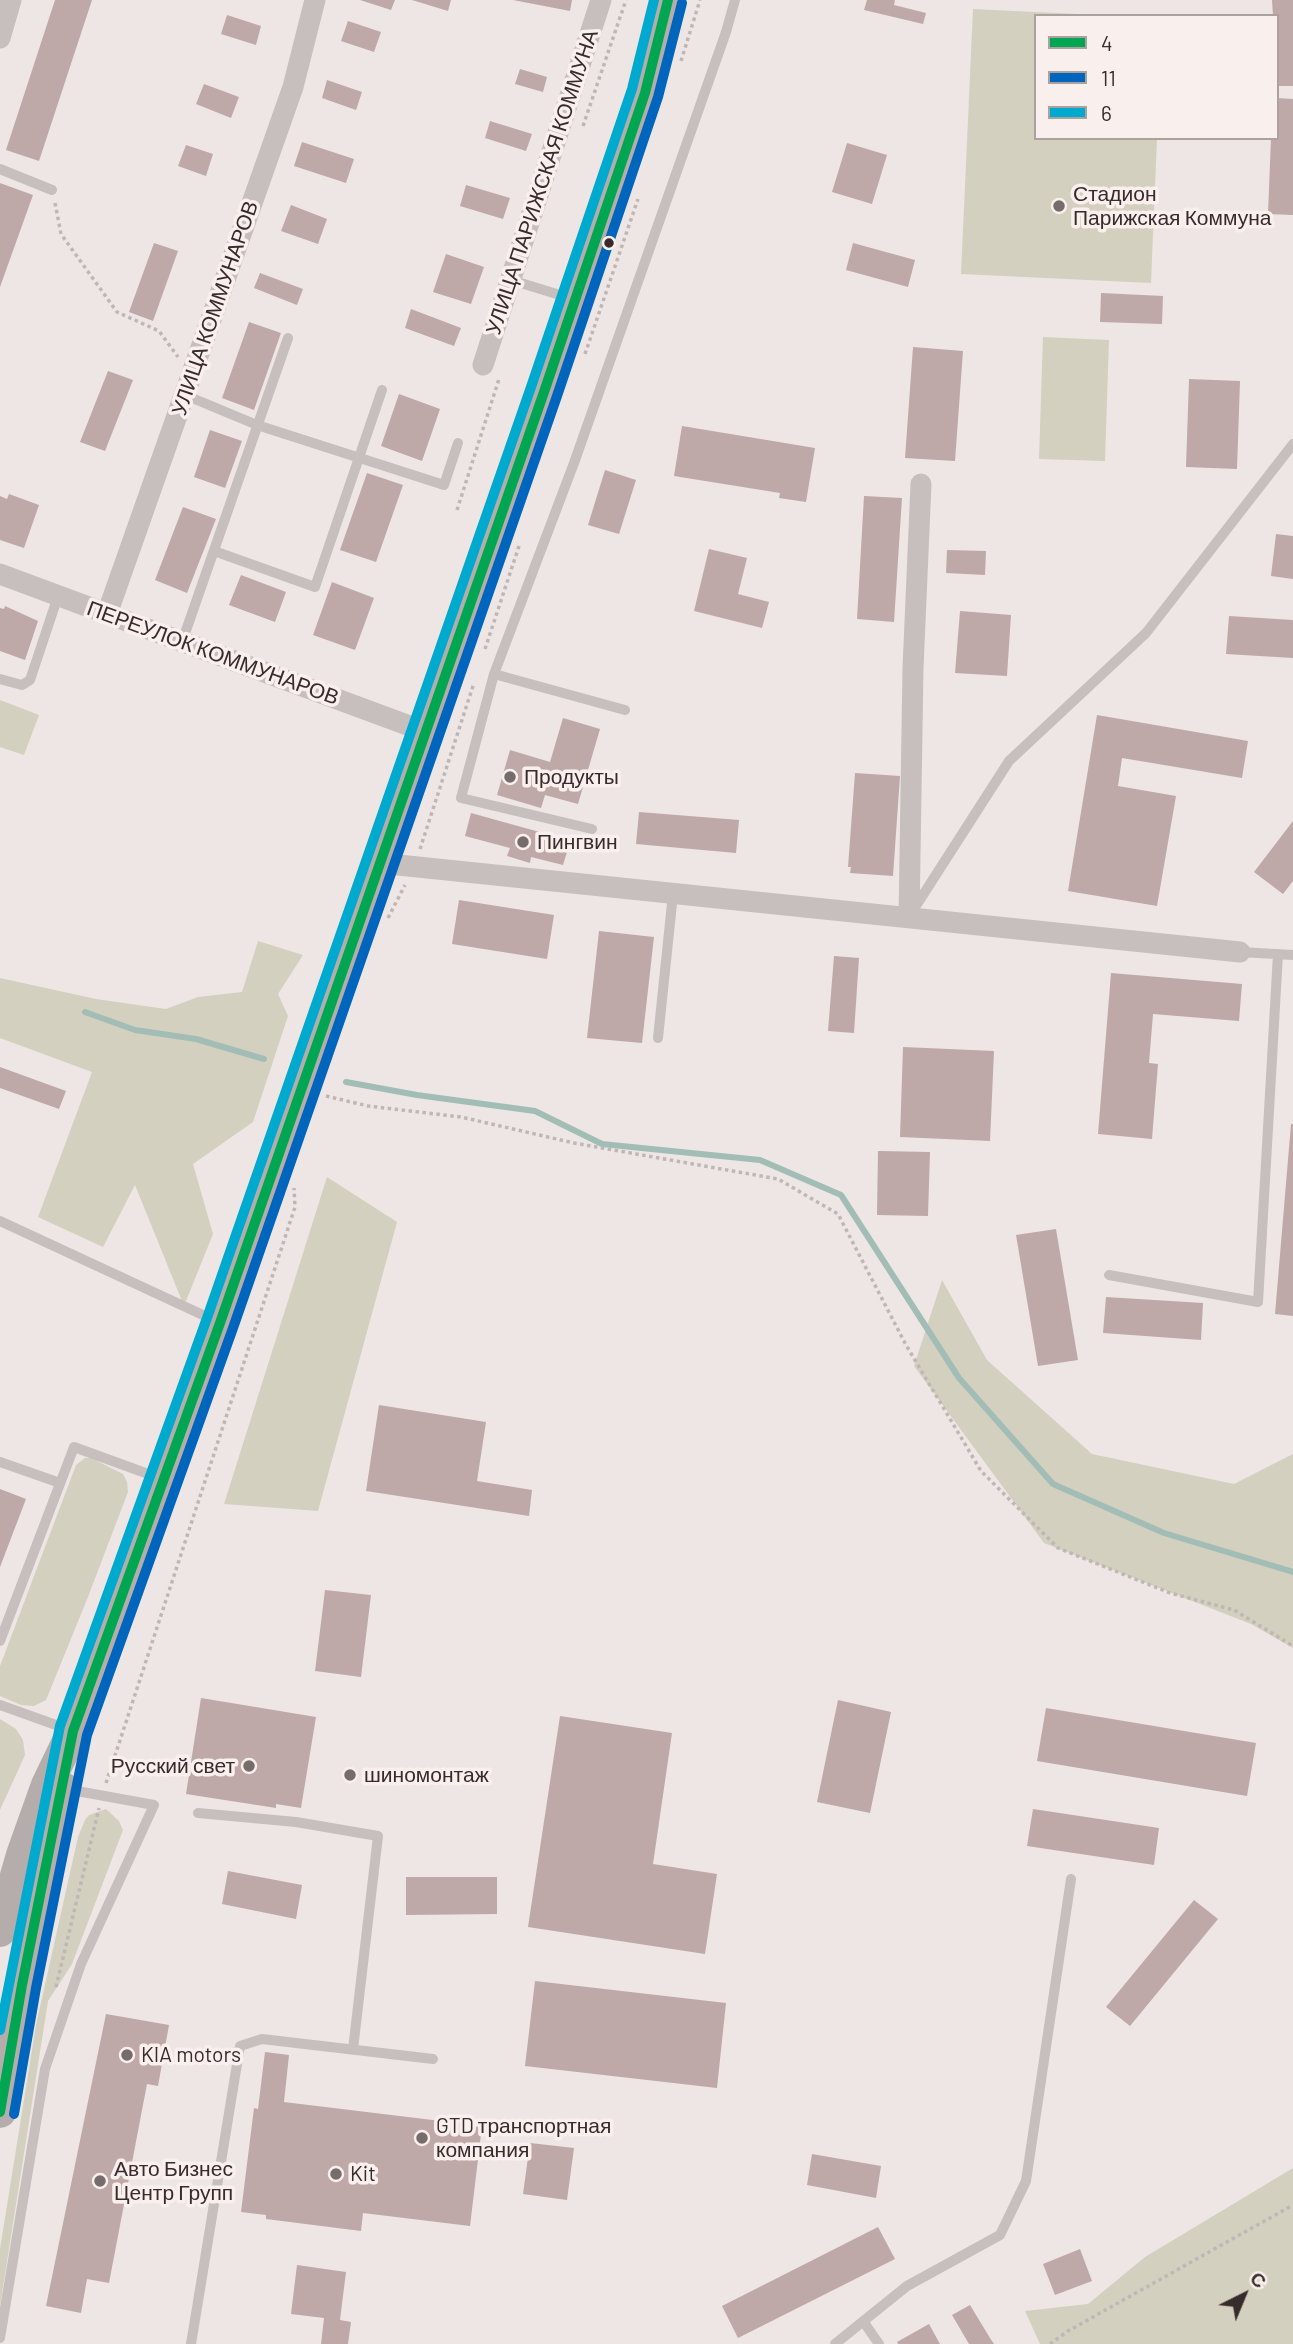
<!DOCTYPE html>
<meta charset="utf-8">
<style>
body{margin:0}
#map{position:relative;width:1293px;height:2344px;overflow:hidden;background:#ede6e4;font-family:Barlow,sans-serif}
canvas{display:block}
.legend{position:absolute;left:1034px;top:14px;width:245px;height:126px;box-sizing:border-box;background:#f9efec;border:2px solid #aba19f;margin:0;padding:9px 12px;list-style:none;font-size:21px;color:#372b2b}
.legend li{display:flex;align-items:center;gap:14px;height:35px}
.legend b{width:35px;border:2px solid #aba19f}
.north{position:absolute;left:1209px;top:2260px;width:70px;height:70px;-webkit-text-stroke:5px #f9efec;paint-order:stroke;rotate:43deg;font-size:19px;font-weight:700;line-height:28px;text-align:center;color:#372b2b}
.north::after{content:'';display:block;margin:auto;width:24px;height:32px;background:#372b2b;clip-path:polygon(50% 0,100% 100%,50% 72%,0 100%)}
</style>
<div id="map">
<canvas width="1293" height="2344"></canvas>
<ul class="legend">
<li><b style="height:9px;background:#00a651"></b>4</li>
<li><b style="height:9px;background:#0065bd"></b>11</li>
<li><b style="height:9px;background:#00a9ce"></b>6</li>
</ul>
<div class="north">С</div>
</div>
<script>
const ctx = document.querySelector('canvas').getContext('2d');
ctx.lineJoin = 'round';
function fillPath(path, color) { ctx.fillStyle = color; ctx.fill(path, 'evenodd'); }
const shape = rows => new Path2D(rows.map(r => 'M' + r).join(''));
function stroke(path, color, width, dash) { ctx.strokeStyle = color; ctx.lineWidth = width; ctx.lineCap = dash ? 'butt' : 'round'; ctx.setLineDash(dash || []); ctx.stroke(path); }
function write(font, color, halo, rows, align = 'center') {
  ctx.font = font + ' Barlow,sans-serif'; ctx.lineWidth = 7; ctx.setLineDash([]); ctx.textBaseline = 'middle'; ctx.strokeStyle = halo; ctx.fillStyle = color; for (const [text, x, y, turn = 0] of rows) {
    ctx.save(); ctx.translate(x, y); ctx.rotate((+turn || 0) * Math.PI / 180); ctx.textAlign = isNaN(turn) ? turn : align; if (halo) ctx.strokeText(text, 0, 0); ctx.fillText(text, 0, 0); ctx.restore();
  }
}
const green = shape([
 [973,9,1118,16,1036,16,1036,138,1157,138,1151,283,961,274],
 [1043,337,1109,340,1105,461,1039,459],
 [0,700,39,715,24,755,0,747],
 [258,941,303,955,278,994,288,1016,253,1122,193,1164,213,1234,184,1306,135,1185,103,1247,38,1217,92,1072,0,1038,0,978,96,999,166,1009,198,997,242,992],
 [327,1177,397,1222,318,1511,224,1504],
 [942,1280,987,1360,1092,1454,1234,1484,1293,1454,1293,1648,1251,1624,1044,1543,914,1366],
 [85,1458,91,1458,123,1474,127,1482,128,1492,88,1597,46,1700,34,1706,21,1705,0,1696,0,1666,76,1465],
 [0,1719,16,1729,23,1740,25,1755,0,1810],
 [106,1809,119,1821,123,1830,72,1964,48,2001,0,2306,0,2249,36,2025,78,1837,85,1820,89,1815],
 [1293,2168,1293,2344,1040,2344,1025,2311,1088,2304,1145,2257]
]);
const stream = shape([
 [85,1012,135,1030,196,1039,264,1059],
 [346,1082,417,1095,535,1111,602,1144,760,1160,841,1195,959,1378,1053,1484,1164,1533,1293,1572]
]);
const building = shape([
 [55,0,92,0,39,161,6,150],
 [360,0,395,0,391,10],
 [412,0,451,0,448,11],
 [513,0,572,0,570,11],
 [867,0,895,0,894,5,926,13,923,24,864,10],
 [1272,0,1293,0,1293,86,1277,86,1277,16,1273,16],
 [227,15,261,26,256,45,221,34],
 [348,21,381,32,374,52,341,41],
 [520,69,547,77,543,92,515,84],
 [327,80,362,92,356,110,322,98],
 [204,84,239,97,231,118,196,104],
 [1277,98,1293,99,1293,215,1268,214,1271,138,1277,138],
 [490,121,532,134,526,151,485,138],
 [302,142,354,159,346,183,294,166],
 [847,143,887,155,872,204,832,192],
 [186,145,213,154,206,176,178,166],
 [0,183,33,195,0,287],
 [466,185,510,198,503,219,460,206],
 [291,205,327,219,318,244,281,231],
 [154,243,178,251,153,321,129,312],
 [853,243,915,260,908,287,846,270],
 [446,254,484,267,471,304,433,292],
 [260,273,303,289,297,305,254,288],
 [1101,293,1163,296,1162,324,1100,322],
 [411,309,461,328,454,346,405,328],
 [249,322,281,333,254,410,222,398],
 [913,347,963,351,955,461,905,458],
 [108,371,133,380,105,451,80,442],
 [1189,379,1240,381,1237,469,1186,467],
 [399,394,440,409,422,461,381,446],
 [682,426,815,448,806,502,779,498,780,493,674,476],
 [210,430,242,441,225,488,194,477],
 [605,470,636,480,619,534,588,525],
 [367,473,403,485,376,562,340,550],
 [9,494,39,505,24,548,0,540,0,496,7,499],
 [864,496,902,498,894,622,857,619],
 [183,507,216,519,187,593,155,580],
 [1276,534,1293,536,1293,579,1271,576],
 [709,549,747,558,738,594,769,602,762,628,694,611],
 [947,550,986,551,985,575,946,573],
 [241,575,286,592,275,622,229,605],
 [332,582,374,598,355,650,313,635],
 [5,606,38,621,25,660,0,651,0,608,4,609],
 [960,611,1011,615,1007,676,955,673],
 [1229,616,1293,620,1293,658,1226,654],
 [1097,715,1248,741,1242,778,1122,758,1118,786,1176,796,1157,906,1068,891],
 [563,718,600,729,578,804,545,795,541,808,497,795,510,750,550,762],
 [855,773,900,776,893,876,850,873,851,867,848,867],
 [639,812,739,820,736,853,636,844],
 [471,813,554,836,567,852,563,865,531,857,530,863,507,856,510,848,465,836],
 [1293,821,1293,881,1283,894,1254,872],
 [459,900,554,915,547,959,452,944],
 [599,931,654,937,642,1043,587,1038],
 [834,956,859,958,854,1033,828,1031],
 [1111,973,1242,984,1239,1021,1153,1014,1149,1063,1158,1064,1152,1139,1098,1134],
 [903,1047,994,1051,990,1141,900,1137],
 [0,1067,66,1091,59,1109,0,1088],
 [1291,1124,1293,1124,1293,1316,1275,1314],
 [878,1151,930,1152,928,1216,877,1215],
 [1056,1229,1078,1360,1038,1366,1016,1235],
 [1106,1297,1203,1303,1201,1340,1103,1333],
 [379,1405,486,1422,477,1481,532,1490,529,1516,366,1491],
 [0,1489,26,1499,0,1567],
 [325,1590,371,1595,361,1677,315,1671],
 [201,1698,316,1717,301,1808,276,1804,276,1808,186,1794],
 [838,1700,891,1712,870,1813,817,1802],
 [1046,1708,1256,1743,1247,1796,1037,1761],
 [560,1716,672,1733,653,1864,717,1874,705,1954,528,1927],
 [1033,1809,1159,1828,1154,1865,1027,1846],
 [228,1871,302,1885,296,1919,222,1904],
 [406,1877,497,1877,497,1914,406,1915],
 [1194,1900,1218,1919,1130,2026,1106,2007],
 [535,1981,726,2003,717,2088,525,2066],
 [106,2014,169,2025,158,2086,147,2084,109,2283,87,2279,81,2313,46,2306],
 [265,2052,289,2055,284,2102,482,2126,470,2226,363,2213,361,2231,266,2219,266,2215,241,2212,254,2108,258,2109],
 [530,2143,574,2148,567,2200,523,2194],
 [812,2154,881,2166,876,2198,807,2185],
 [878,2227,895,2259,738,2338,722,2306],
 [1080,2249,1092,2281,1055,2295,1043,2264],
 [297,2265,346,2272,340,2320,351,2322,348,2344,321,2344,324,2318,291,2314],
 [970,2305,990,2338,994,2344,969,2344,952,2315],
 [929,2324,940,2344,898,2344,897,2342]
]);
const path = shape([
 [681,61,700,0],
 [583,126,626,0],
 [55,203,61,234,117,312,159,331,178,357],
 [585,354,638,199],
 [457,510,499,379],
 [485,649,520,543],
 [420,849,474,683],
 [388,918,405,885],
 [326,1096,368,1106,461,1117,574,1143,778,1179,838,1214,906,1345,981,1471,1058,1548,1170,1593,1234,1610,1293,1646],
 [106,1783,295,1207,294,1188],
 [56,1987,99,1808],
 [1050,2344,1068,2331,1293,2205]
]);
const lane = shape([
 [0,169,52,190],
 [511,280,573,299],
 [185,395,257,425,444,485,458,443],
 [214,551,315,587,382,390],
 [182,642,288,338],
 [494,674,461,798,592,829],
 [0,679,22,685,30,680,58,596],
 [625,710,494,674,574,463,726,32,735,0],
 [912,912,1009,761,1146,633,1293,444],
 [1240,952,1293,955],
 [658,1038,673,894],
 [0,1221,218,1322],
 [1109,1275,1258,1302,1278,954],
 [0,1462,60,1483],
 [0,1641,74,1447,162,1479],
 [0,1705,70,1730],
 [198,1813,296,1822,378,1836,353,2049],
 [863,2321,879,2344],
 [0,2338,45,2069,81,1964,154,1805,66,1789],
 [191,2344,240,2046,262,2039,433,2059],
 [835,2344,907,2286,1000,2235,1026,2181,1071,1879]
]);
const street = shape([
 [0,38,11,0],
 [483,365,601,0],
 [0,574,426,732],
 [107,614,293,87,315,0],
 [379,863,1240,952],
 [909,918,913,668,921,484]
]);
const primary = shape([
 [0,1931,22,1855,47,1785,73,1731,220,1323,346,957,544,392,645,93,668,0],
 [0,2112,22,1985,63,1788]
]);
const bus1 = shape([
 [0,2112,22,1985,73,1731,220,1323,544,392,645,93,668,0]
]);
const bus2 = shape([
 [14,2114,36,1988,87,1735,233,1328,557,396,658,97,682,3]
]);
const bus3 = shape([
 [0,2030,60,1726,207,1318,531,387,632,89,654,0]
]);
const markers = [
 [1059,206,7,"#776c6c"],
 [609,243,6,"#372b2b"],
 [510,777,7,"#776c6c"],
 [523,842,7,"#776c6c"],
 [249,1766,7,"#776c6c"],
 [350,1775,7,"#776c6c"],
 [127,2055,7,"#776c6c"],
 [422,2138,7,"#776c6c"],
 [336,2174,7,"#776c6c"],
 [100,2181,7,"#776c6c"]
];
const streetNames = [
 ["УЛИЦА ПАРИЖСКАЯ КОММУНА",542,182,-72],
 ["УЛИЦА КОММУНАРОВ",215,308,-71],
 ["ПЕРЕУЛОК КОММУНАРОВ",213,653,20]
];
const poiNames = [
 ["Стадион",1073,194],
 ["Парижская Коммуна",1073,218],
 ["Продукты",524,777],
 ["Пингвин",537,842],
 ["Русский свет",235,1766,"right"],
 ["шиномонтаж",364,1775],
 ["KIA motors",141,2055],
 ["GTD транспортная",436,2126],
 ["компания",436,2150],
 ["Авто Бизнес",114,2169],
 ["Центр Групп",114,2193],
 ["Kit",350,2174]
];
fillPath(green, '#d3d0bf');
stroke(stream, '#a2bdb5', 6);
fillPath(building, '#bfa8a8');
stroke(path, '#bfb7b5', 3.5, [3.5, 3.5]);
stroke(lane, '#c6bfbd', 10);
stroke(street, '#c6bfbd', 21);
stroke(primary, '#b5adac', 32);
stroke(bus1, '#00a651', 10);
stroke(bus2, '#0065bd', 10);
stroke(bus3, '#00a9ce', 10);
for (const [x, y, r, color] of markers) { const dot = new Path2D(); dot.arc(x, y, r, 0, 2 * Math.PI); ctx.fillStyle = color; ctx.fill(dot); stroke(dot, '#f9efec', 2.5); }
write('21px', '#372b2b', '#f9efec', streetNames);
write('21px', '#372b2b', '#f9efec', poiNames, 'left');
</script>
